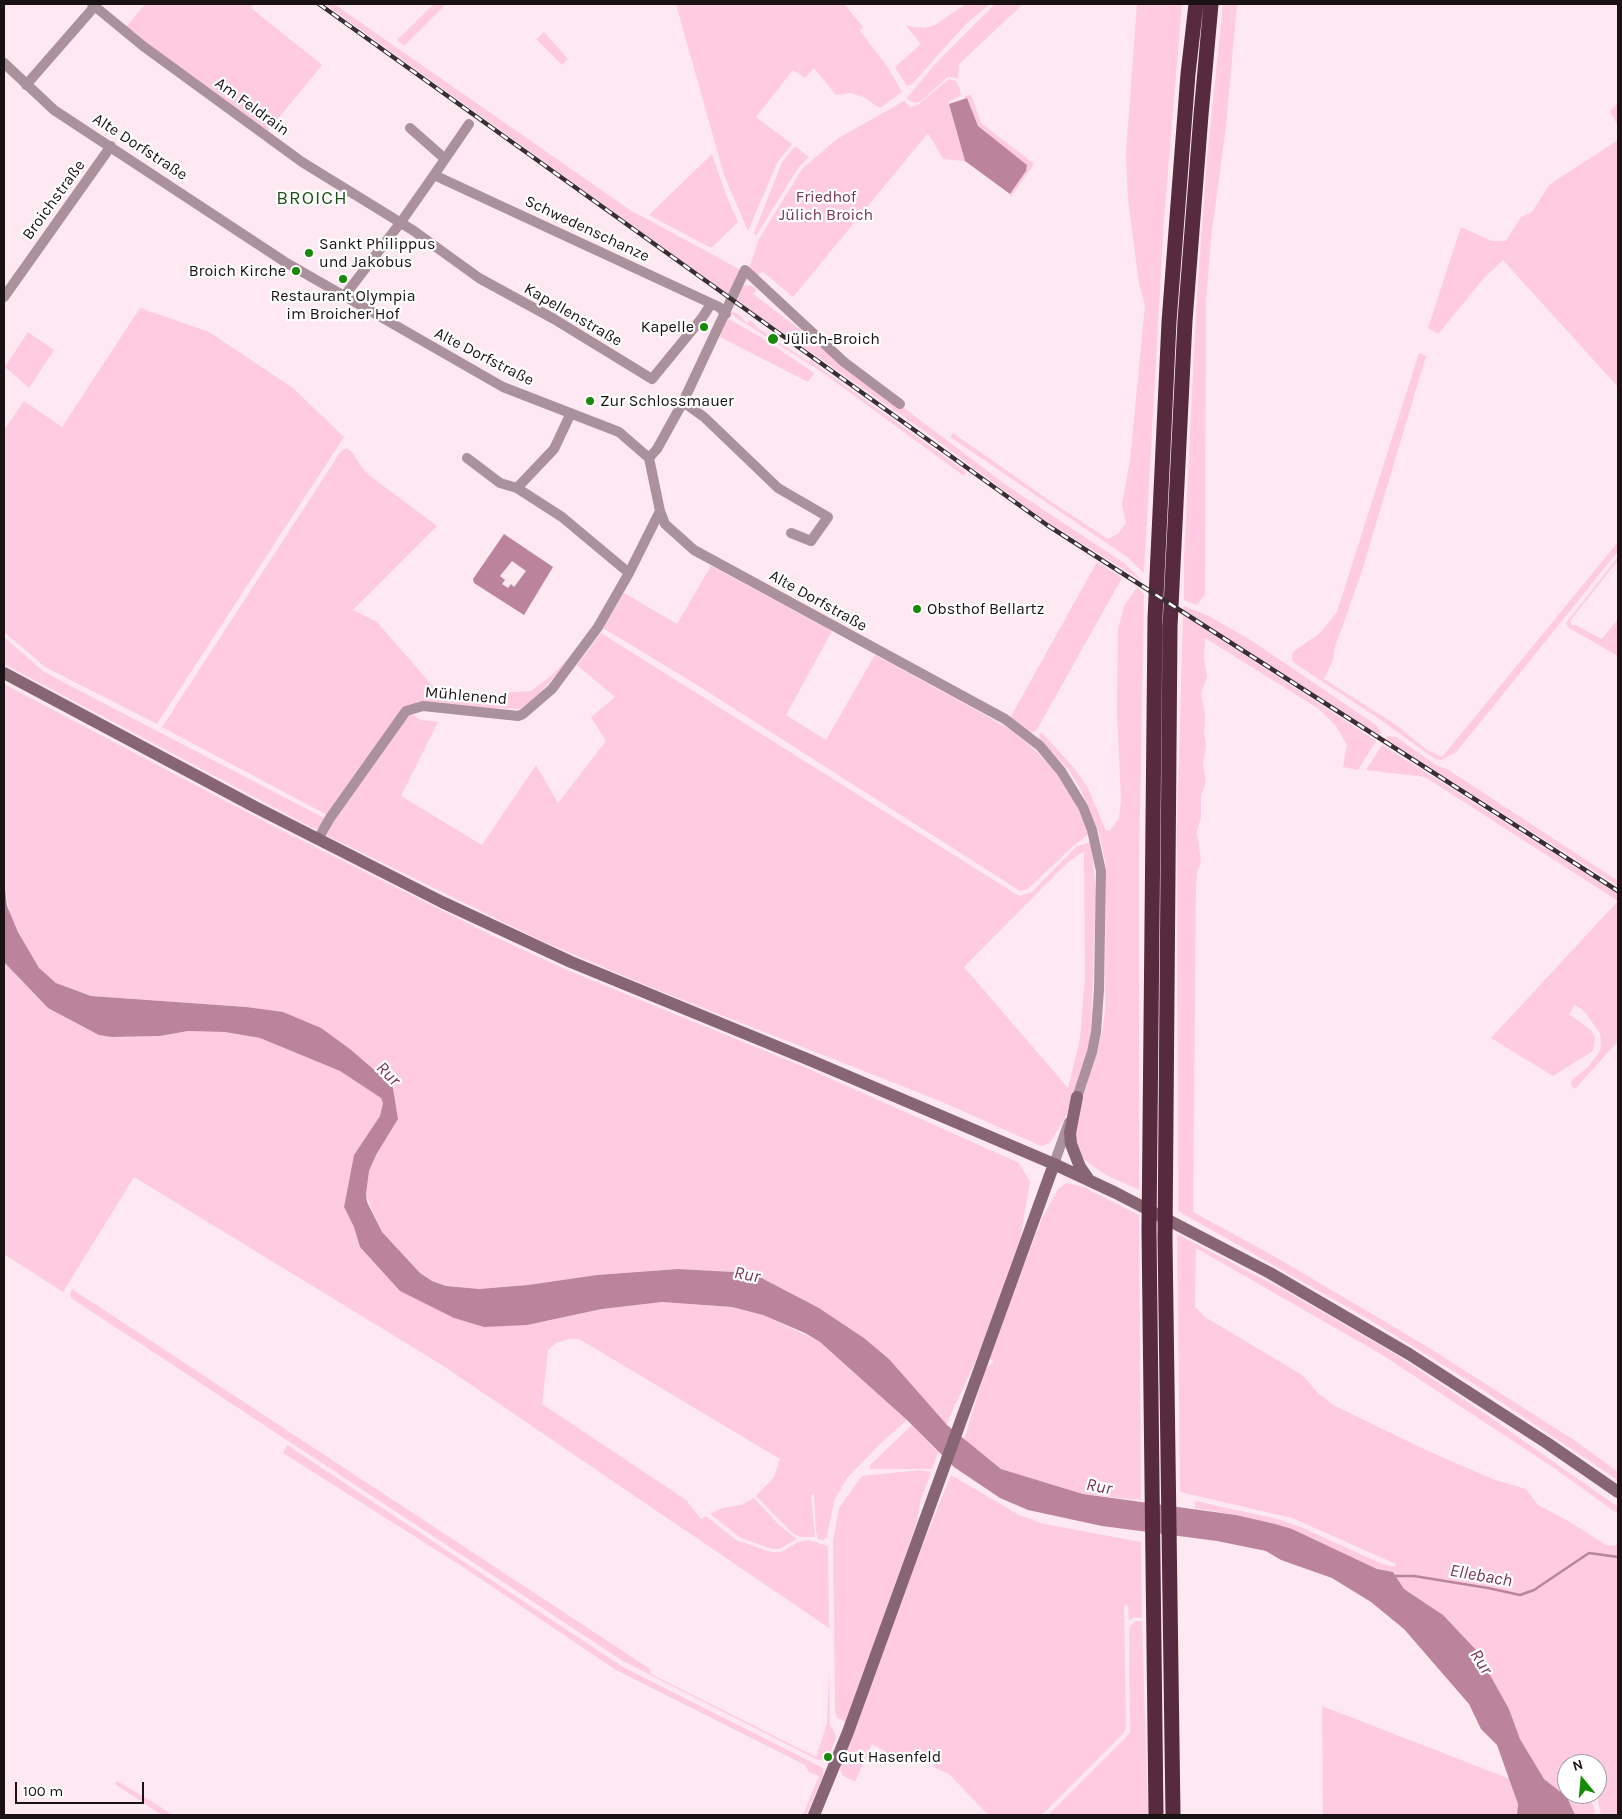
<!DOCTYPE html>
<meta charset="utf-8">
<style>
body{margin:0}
#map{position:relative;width:1622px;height:1819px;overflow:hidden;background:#fee8f1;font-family:Karla,sans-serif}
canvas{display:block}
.frame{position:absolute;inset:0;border:5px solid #1b1216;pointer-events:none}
.north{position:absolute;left:1557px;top:1754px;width:50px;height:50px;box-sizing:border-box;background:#fff;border:1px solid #a4a0a2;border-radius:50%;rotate:343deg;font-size:14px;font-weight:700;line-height:20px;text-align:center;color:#1b1216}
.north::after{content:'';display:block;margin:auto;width:18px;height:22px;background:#198908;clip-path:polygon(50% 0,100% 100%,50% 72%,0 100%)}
.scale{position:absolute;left:15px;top:1782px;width:129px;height:22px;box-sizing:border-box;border:2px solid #1b1216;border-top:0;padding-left:6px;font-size:15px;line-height:18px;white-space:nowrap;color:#1b1216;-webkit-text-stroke:4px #fff;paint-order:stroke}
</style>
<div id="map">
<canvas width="1622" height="1819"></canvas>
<div class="frame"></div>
<div class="north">N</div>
<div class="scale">100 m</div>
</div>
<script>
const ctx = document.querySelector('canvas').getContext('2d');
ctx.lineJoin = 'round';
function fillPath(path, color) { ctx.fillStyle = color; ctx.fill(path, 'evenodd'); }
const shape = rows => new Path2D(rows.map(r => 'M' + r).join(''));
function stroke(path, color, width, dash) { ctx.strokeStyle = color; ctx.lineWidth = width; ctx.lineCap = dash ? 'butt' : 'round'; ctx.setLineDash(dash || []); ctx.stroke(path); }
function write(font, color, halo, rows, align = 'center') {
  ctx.font = font + ' Karla,sans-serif'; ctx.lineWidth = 4.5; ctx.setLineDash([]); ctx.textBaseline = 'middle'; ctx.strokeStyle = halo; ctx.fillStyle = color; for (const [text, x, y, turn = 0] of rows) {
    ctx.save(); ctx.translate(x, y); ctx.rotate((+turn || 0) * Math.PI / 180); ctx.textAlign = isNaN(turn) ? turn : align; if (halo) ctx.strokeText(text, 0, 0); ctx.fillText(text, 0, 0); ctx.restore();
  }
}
const green = shape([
 [145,4,254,4,251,8,322,65,268,131,125,28],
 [325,4,334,4,630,210,739,269,740,274,728,294],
 [434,4,446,4,404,46,397,40],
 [676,4,844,4,863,27,860,31,887,66,902,92,880,108,865,98,851,93,836,95,814,68,805,78,793,70,756,117,792,144,777,163,748,231,724,175],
 [966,4,990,4,966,24,912,84,907,86,895,67,921,44,906,26,925,28,935,25],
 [995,4,1023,4,959,64,958,78,948,77,921,101,916,103,910,101,907,98,935,64],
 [1137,4,1182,4,1164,219,1144,573,1127,557,950,437,953,433,1053,503,1108,539,1118,534,1126,523,1122,504,1130,461,1145,306,1139,283,1128,200,1126,153],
 [1223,4,1237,4,1226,126,1211,238,1206,301,1205,595,1197,605,1184,600,1184,557,1196,309,1207,159],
 [544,32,568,59,562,65,536,39],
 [949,79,956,81,960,90,961,96,949,101,949,104,965,161,943,159,928,133,793,297,762,271,757,277,749,269,759,239,802,169,837,139,904,101,911,107,919,104],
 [971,95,981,123,1034,164,1011,197,1010,194,1026,171,1027,165,978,126,967,98,965,98,965,96],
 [1618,103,1618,126,1610,111],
 [1618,140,1618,387,1503,260,1484,278,1438,334,1428,328,1461,227,1492,241,1506,241,1521,217,1532,212,1549,185],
 [795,146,809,157,798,168,756,236,754,233,782,162],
 [712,154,726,195,738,222,711,248,649,215],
 [746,285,755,287,756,290,753,294,1006,485,1124,563,1144,582,1041,518,927,433,736,300,741,288],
 [140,308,209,332,293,388,344,437,157,724,45,667,4,632,4,430,24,401,62,427],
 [731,312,738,314,747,323,750,320,759,329,809,362,811,359,814,361,813,363,966,472,964,476,822,372,732,315],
 [727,318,764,339,814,373,808,382,720,337],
 [28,332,54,350,29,388,5,367],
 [1419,353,1426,356,1361,574,1335,647,1333,660,1324,679,1395,724,1427,750,1442,757,1618,542,1618,551,1483,719,1456,752,1441,760,1435,759,1378,718,1294,663,1292,659,1293,652,1320,633,1337,612],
 [347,448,352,452,363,469,370,476,437,526,353,610,377,622,443,698,467,702,501,693,531,691,551,676,577,649,536,698,529,705,520,709,410,705,329,816,162,727,341,451],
 [1618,557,1618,560,1570,621,1572,626,1575,625,1602,639,1618,619,1618,656,1569,628,1566,623],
 [1097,562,1122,578,1036,731,1029,733,1010,718],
 [711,566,832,631,786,715,826,740,875,655,978,711,1009,729,1028,744,1053,768,1073,798,1089,834,1073,846,1028,889,1020,891,697,685,603,628,624,593,677,624],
 [1137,587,1144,594,1139,863,1139,1190,1106,1175,1086,1161,1077,1150,1074,1139,1082,1101,1102,1033,1105,1011,1106,865,1099,833,1080,788,1068,769,1039,739,1040,733,1043,734,1074,768,1088,788,1106,831,1110,830,1119,819,1121,800,1117,712,1118,630,1124,606],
 [1184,606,1207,615,1252,641,1376,725,1381,732,1379,735,1183,610],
 [1183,615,1376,741,1358,770,1343,767,1347,745,1336,726,1319,709,1205,638,1204,658,1207,677,1201,693,1205,716,1204,732,1206,746,1203,765,1206,782,1201,795,1201,817,1197,832,1201,862,1197,872,1196,890,1193,1212,1279,1259,1426,1346,1574,1440,1618,1472,1618,1480,1474,1384,1370,1320,1178,1211,1177,826],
 [601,633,1019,896,1032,892,1077,846,1091,842,1096,892,1091,1031,1087,1054,1066,1116,1050,1143,1041,1146,940,1101,655,989,542,941,326,835,333,818,408,712,421,720,438,722,401,796,482,845,536,765,558,803,606,741,591,717,615,697,577,665],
 [1084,851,1085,978,1080,1039,1068,1088,964,967,1067,863],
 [4,637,44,672,326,819,322,827,317,829,311,827,4,664],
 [4,684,273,826,493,936,567,970,809,1069,1019,1163,1030,1182,1020,1239,981,1349,946,1425,889,1359,864,1338,819,1308,752,1273,678,1269,597,1275,528,1285,479,1289,446,1286,432,1281,420,1273,381,1232,366,1194,369,1171,376,1155,398,1119,393,1088,350,1049,246,1007,91,996,56,983,39,968,29,953,10,915,4,879],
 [1387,736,1396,737,1436,765,1447,769,1618,881,1618,886,1385,739],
 [1382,745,1618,894,1618,1041,1575,1089,1571,1085,1572,1080,1588,1067,1600,1051,1601,1043,1600,1033,1584,1011,1575,1005,1569,1014,1591,1030,1595,1038,1593,1051,1553,1076,1491,1038,1618,901,1425,777,1366,770],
 [4,962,48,1008,112,1037,160,1036,188,1031,225,1032,260,1038,340,1071,381,1098,383,1103,380,1116,354,1155,344,1208,354,1227,360,1247,400,1291,454,1318,484,1327,505,1325,548,1321,602,1309,662,1302,732,1307,763,1315,820,1342,907,1420,880,1444,847,1478,834,1501,827,1536,824,1540,818,1539,816,1532,814,1494,811,1496,815,1537,800,1537,791,1532,756,1496,774,1477,780,1459,579,1339,569,1339,556,1343,548,1350,542,1404,686,1500,701,1519,706,1516,736,1540,771,1552,781,1552,798,1542,808,1540,828,1546,829,1628,442,1365,134,1177,63,1292,4,1254],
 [1067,1183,1083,1187,1139,1215,1141,1500,1083,1494,1001,1469,964,1440,986,1368,994,1362,988,1357,1042,1219,1058,1189],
 [1177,1234,1284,1290,1395,1354,1484,1413,1618,1507,1618,1514,1554,1468,1384,1356,1196,1248,1195,1307,1205,1317,1302,1375,1319,1394,1335,1406,1428,1451,1495,1480,1526,1489,1538,1505,1568,1521,1606,1545,1615,1546,1618,1542,1618,1815,1601,1815,1597,1794,1597,1764,1567,1764,1567,1794,1586,1794,1593,1805,1596,1815,1575,1815,1567,1797,1544,1779,1520,1739,1509,1709,1443,1615,1404,1589,1393,1572,1377,1569,1292,1529,1236,1515,1195,1508,1195,1501,1277,1519,1303,1528,1380,1563,1395,1567,1396,1564,1292,1518,1180,1492],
 [72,1289,650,1669,651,1674,816,1757,827,1724,829,1669,830,1726,833,1729,836,1737,828,1759,825,1761,816,1759,623,1661,71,1298,70,1294],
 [912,1425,938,1452,932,1469,870,1469,870,1465],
 [287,1445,623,1667,823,1768,823,1776,806,1815,803,1815,819,1776,809,1772,805,1765,616,1670,460,1565,283,1453],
 [920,1470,931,1472,920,1503,917,1522,846,1722,837,1718,835,1711,833,1541,839,1508,862,1476],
 [951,1475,1019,1515,1044,1524,1141,1542,1142,1618,1134,1617,1129,1621,1128,1606,1124,1605,1126,1728,1123,1734,1042,1815,988,1815,949,1774,937,1769,932,1763,903,1762,872,1744,855,1782,842,1775,840,1769,840,1762,897,1608],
 [754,1498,779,1525,797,1539,779,1549,772,1549,741,1538,710,1514,722,1508,741,1505],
 [1136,1621,1142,1621,1148,1815,1048,1815,1130,1733,1129,1632,1130,1626],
 [1322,1706,1510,1779,1518,1804,1517,1815,1323,1815],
 [117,1781,159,1806,172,1815,162,1815,115,1784]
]);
const water = shape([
 [967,98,978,126,1027,165,1026,171,1010,194,965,161,949,104],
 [504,534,553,567,524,615,474,583,473,579],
 [512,561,526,571,514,587,511,584,508,588,502,584,505,580,500,576],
 [4,879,7,906,18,932,39,968,56,983,91,996,246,1007,283,1012,321,1028,350,1049,380,1075,393,1088,398,1119,376,1155,369,1171,366,1194,367,1202,382,1232,420,1273,432,1281,446,1286,479,1289,528,1285,597,1275,678,1269,752,1273,819,1308,864,1338,889,1359,947,1425,1001,1469,1083,1494,1236,1515,1275,1524,1292,1529,1377,1569,1393,1572,1404,1589,1443,1615,1476,1650,1509,1709,1520,1739,1544,1779,1567,1797,1575,1815,1517,1815,1518,1804,1497,1745,1481,1729,1469,1704,1404,1629,1371,1602,1332,1578,1281,1560,1266,1551,1217,1541,1102,1526,1028,1510,1000,1498,954,1467,907,1420,820,1342,805,1333,763,1315,732,1307,662,1302,602,1309,527,1325,484,1327,454,1318,400,1291,360,1247,354,1227,344,1207,354,1155,380,1116,383,1103,381,1098,340,1071,260,1038,225,1032,188,1031,160,1036,112,1037,99,1035,48,1008,4,962]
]);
const stream = shape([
 [1394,1576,1414,1576,1488,1588,1520,1595,1534,1590,1589,1553,1618,1557]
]);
const street = shape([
 [92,4,143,46,302,162,414,231,479,278,554,319,652,379,702,318,711,304],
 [4,63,54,110,285,262,503,387,619,432,649,458,660,511,665,524,694,550,1005,719,1040,746,1061,771,1083,807,1092,830,1101,871,1099,990,1096,1032,1092,1052,1075,1104],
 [26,85,95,6],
 [410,128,444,158],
 [434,175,469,124],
 [345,295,401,222,434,175,719,307,726,314],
 [4,297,111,146],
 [683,402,704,417,778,488,828,517,811,541,791,533],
 [571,413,554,449,517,488,562,517,629,573],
 [467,458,500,483,517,488],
 [649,458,657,449,683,402,745,270,844,362,900,404],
 [318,839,330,818,406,711,423,706,518,716,523,714,552,689,598,627,629,573,660,511],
 [1054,1164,1069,1122]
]);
const secondary = shape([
 [4,673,257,808,442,902,571,962,812,1061,1054,1164,1116,1193,1270,1273,1409,1354,1547,1443,1618,1492],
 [1077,1097,1070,1133,1071,1144,1080,1167,1089,1180],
 [814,1815,848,1732,1054,1164]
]);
const highway = shape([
 [1156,1815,1149,1230,1155,618,1169,322,1188,74,1196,4],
 [1173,1815,1165,1239,1170,627,1185,321,1201,115,1211,4]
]);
const rail = shape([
 [319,4,1047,525,1618,891]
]);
const markers = [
 [309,253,5,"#198908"],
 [296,271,5,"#198908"],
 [343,279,5,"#198908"],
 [704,327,5,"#198908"],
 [773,339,6,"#198908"],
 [590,401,5,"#198908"],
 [917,609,5,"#198908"],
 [828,1757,5,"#198908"]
];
const streetNames = [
 ["Am Feldrain",252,107,36],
 ["Alte Dorfstraße",140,147,33],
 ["Broichstraße",54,200,-54],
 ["Schwedenschanze",587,229,25],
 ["Kapellenstraße",573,315,30],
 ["Alte Dorfstraße",484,357,27],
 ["Alte Dorfstraße",818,601,29],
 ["Mühlenend",466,696,5]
];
const parkNames = [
 ["Friedhof",826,197],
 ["Jülich Broich",826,215]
];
const poiNames = [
 ["Sankt Philippus",319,244],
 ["und Jakobus",319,262],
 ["Broich Kirche",286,271,"right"],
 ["Restaurant Olympia",343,296,"center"],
 ["im Broicher Hof",343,314,"center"],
 ["Kapelle",694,327,"right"],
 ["Jülich-Broich",784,339],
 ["Zur Schlossmauer",600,401],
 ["Obsthof Bellartz",927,609],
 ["Gut Hasenfeld",838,1757]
];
const waterNames = [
 ["Rur",388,1074,45],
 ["Rur",747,1275,11],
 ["Rur",1099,1487,11],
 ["Ellebach",1481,1576,10],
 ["Rur",1481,1662,58]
];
const quarterNames = [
 ["BROICH",312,199]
];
fillPath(green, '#fecbe0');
fillPath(water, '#bb849c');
stroke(stream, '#bb849c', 2.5);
stroke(street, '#aa919b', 10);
stroke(secondary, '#886573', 12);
stroke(highway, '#582a40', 15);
stroke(rail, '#392f33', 4.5);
stroke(rail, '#fff', 2.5, [8]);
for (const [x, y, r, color] of markers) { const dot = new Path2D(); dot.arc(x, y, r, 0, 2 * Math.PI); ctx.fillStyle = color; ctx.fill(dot); stroke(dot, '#fff', 2); }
write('16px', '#1b1216', '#fff', streetNames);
write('16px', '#7a3557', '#fff', parkNames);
write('16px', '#1b1216', '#fff', poiNames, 'left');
write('italic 18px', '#793557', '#fff', waterNames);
ctx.letterSpacing = '1px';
write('19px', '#1e5019', '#fff', quarterNames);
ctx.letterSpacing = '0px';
</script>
